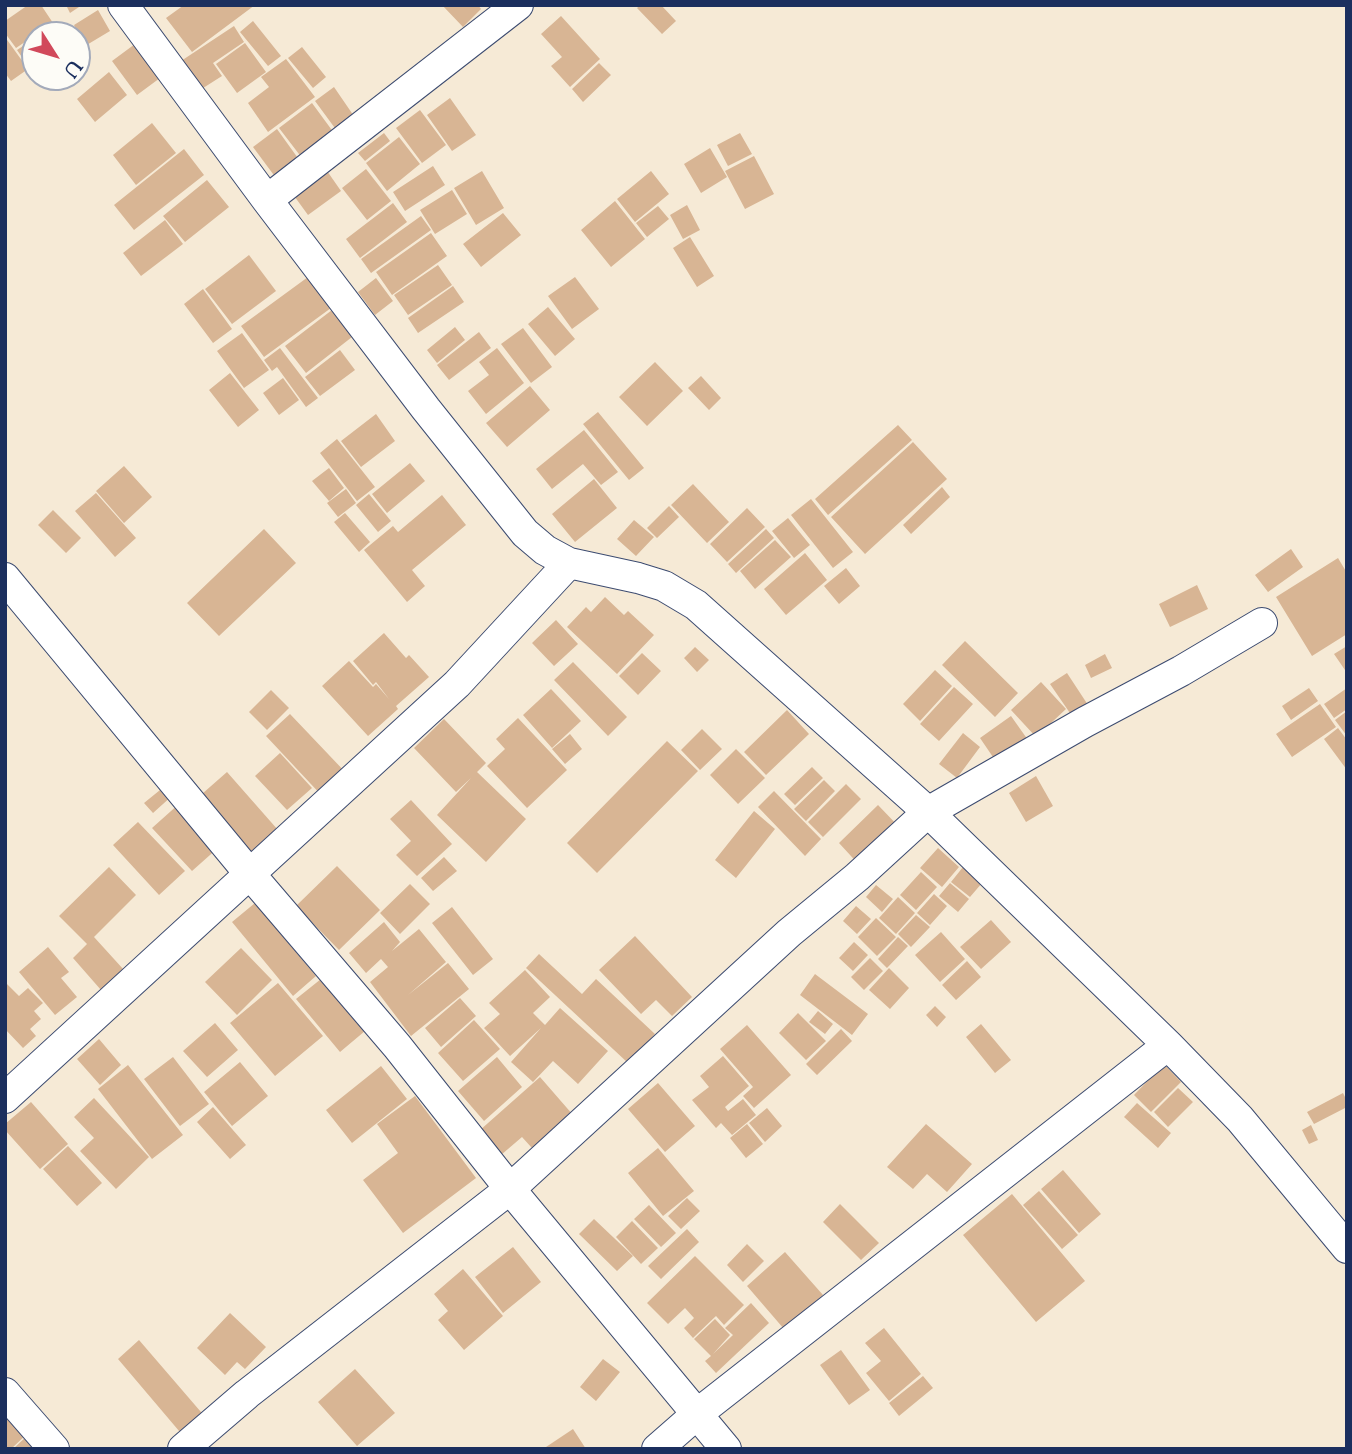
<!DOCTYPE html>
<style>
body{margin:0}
#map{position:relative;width:1352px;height:1454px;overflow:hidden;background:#f6ead6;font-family:"Sorts Mill Goudy",serif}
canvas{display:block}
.frame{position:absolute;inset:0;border:7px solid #1b2f5e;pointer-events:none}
.north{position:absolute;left:21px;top:21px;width:70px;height:70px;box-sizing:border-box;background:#fdfcf7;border:2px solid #a3aaba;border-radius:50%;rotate:127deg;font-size:19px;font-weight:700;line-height:28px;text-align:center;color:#1b2f5e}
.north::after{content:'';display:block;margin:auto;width:24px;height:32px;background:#d1495b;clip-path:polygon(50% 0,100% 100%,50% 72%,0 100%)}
</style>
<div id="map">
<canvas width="1352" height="1454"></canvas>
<div class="frame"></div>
<div class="north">U</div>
</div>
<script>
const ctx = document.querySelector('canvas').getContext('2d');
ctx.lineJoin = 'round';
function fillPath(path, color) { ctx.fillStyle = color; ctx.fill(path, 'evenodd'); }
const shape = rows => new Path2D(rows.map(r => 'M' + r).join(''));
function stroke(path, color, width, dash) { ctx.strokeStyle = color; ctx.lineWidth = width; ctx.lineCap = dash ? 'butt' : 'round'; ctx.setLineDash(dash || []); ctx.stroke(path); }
const building = shape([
 [28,5,41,5,53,23,16,48,5,33,5,21],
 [66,5,82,5,70,13],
 [184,5,255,5,192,52,166,18],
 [442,5,478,5,481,9,463,27],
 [640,5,661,5,676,21,662,34,637,8],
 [98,10,110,31,85,46,74,25],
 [561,16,600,59,570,87,551,66,562,57,541,34],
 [253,21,281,56,268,66,240,32],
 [67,24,75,35,50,35],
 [234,26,244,42,213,63,222,76,200,90,181,61],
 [5,37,28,69,11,81,5,73],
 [35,38,35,65,30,69,17,50],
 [77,40,87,55,77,62],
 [245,43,266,72,237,93,216,64],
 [135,44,160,78,137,95,112,61],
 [302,47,326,77,313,88,288,58],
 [286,59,315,97,268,132,248,103,269,87,261,77],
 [599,63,611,75,583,102,572,89],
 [109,72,127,95,95,122,77,99],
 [334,87,358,122,340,135,315,101],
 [450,98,476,135,452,151,427,115],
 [312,103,334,133,302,158,279,128],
 [420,110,446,145,422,163,396,128],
 [152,123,176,153,136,185,113,155],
 [277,129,300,161,276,178,253,147],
 [384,133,390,141,365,161,358,153],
 [740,133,752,154,728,166,717,145],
 [399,137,420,164,387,191,366,163],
 [710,148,727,177,701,193,684,164],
 [184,149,204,175,134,230,114,205],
 [754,156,774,194,745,209,725,171],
 [433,166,445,185,405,211,393,192],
 [325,168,341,191,308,215,292,193],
 [366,169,391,201,367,220,342,188],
 [482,171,504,208,476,225,454,188],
 [651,171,669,194,635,222,617,199],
 [207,180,229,207,185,242,163,216],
 [452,190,467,214,435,234,420,210],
 [615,201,645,239,611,267,581,230],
 [393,203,407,222,360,258,346,239],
 [687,205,700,230,683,239,670,215],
 [658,206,669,219,647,237,636,223],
 [503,213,521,235,481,267,463,244],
 [421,216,431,230,371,273,361,259],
 [165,220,183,244,141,276,123,253],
 [431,233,447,256,392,295,376,272],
 [690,237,714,276,697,287,673,248],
 [249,255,276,291,232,324,205,289],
 [438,265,452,285,408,315,394,295],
 [308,277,331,308,264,357,241,326],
 [575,277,599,309,572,329,548,296],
 [376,278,393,301,375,315,358,292],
 [453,286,464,302,418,333,408,318],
 [203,289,232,329,213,343,184,304],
 [548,307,575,339,555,356,528,324],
 [332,310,352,337,306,373,285,346],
 [455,327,465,340,437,363,427,350],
 [523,328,552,367,531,383,501,344],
 [479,332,491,348,449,380,437,365],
 [242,333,269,370,244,388,217,351],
 [280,348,318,398,306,407,277,367,272,371,264,360],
 [497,348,524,383,486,414,468,391,489,375,479,362],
 [340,350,355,370,320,396,305,377],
 [655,362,683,391,647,426,619,397],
 [230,373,259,410,238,427,209,390],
 [701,376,721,398,709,410,688,388],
 [283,378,299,400,279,415,263,393],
 [530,386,550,410,507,447,486,423],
 [598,412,644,468,629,480,583,424],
 [376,414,395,441,361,467,341,441],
 [898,425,912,440,828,515,815,499],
 [584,430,618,472,601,485,583,464,552,489,536,469],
 [337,439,375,487,357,501,320,453],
 [913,442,947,479,865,554,831,517],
 [410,463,425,481,387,513,372,494],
 [124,466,152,497,124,523,96,491],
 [329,468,344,488,329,501,312,481],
 [594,479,617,508,575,542,552,514],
 [693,484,729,522,707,543,671,505],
 [942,487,950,497,911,534,903,525],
 [346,489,356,503,338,517,327,503],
 [96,493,136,538,115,557,75,511],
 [369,494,391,521,378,532,356,505],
 [442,495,466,525,412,570,425,586,407,602,364,550,393,526,398,532],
 [811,499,853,552,833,568,791,515],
 [669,506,679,517,657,538,647,528],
 [747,508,765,527,727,562,710,544],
 [53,510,81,538,66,553,38,525],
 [345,513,370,542,359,552,334,522],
 [788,518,810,545,794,558,772,531],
 [634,520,654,537,636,556,617,539],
 [264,529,296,563,219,636,187,603],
 [766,529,774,538,736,573,728,564],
 [775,540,791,557,755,589,740,571],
 [1291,549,1303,567,1268,592,1255,575],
 [805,553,827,580,786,615,764,589],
 [1338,558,1347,573,1347,634,1312,656,1276,597],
 [846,568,860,586,839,604,824,586],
 [1197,585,1208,609,1170,627,1159,604],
 [605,597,624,615,628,611,654,635,617,674,567,627,586,607,591,612],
 [556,620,578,644,554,666,532,643],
 [384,633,406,658,409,655,429,677,396,706,398,709,368,736,322,686,349,661,373,687,376,684,389,699,376,682,373,685,353,661],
 [965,641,1018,693,995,717,942,665],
 [1347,646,1347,673,1334,654],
 [695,647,709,660,697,672,684,658],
 [642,653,661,671,638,695,619,676],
 [1105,654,1112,668,1091,678,1085,665],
 [573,662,627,717,608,736,554,680],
 [935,670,952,686,920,721,903,704],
 [1067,673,1088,705,1072,716,1050,684],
 [1041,682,1066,709,1036,737,1011,710],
 [954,687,973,704,939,741,920,724],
 [1309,688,1318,701,1291,720,1282,706],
 [1347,688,1347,709,1334,718,1324,704],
 [551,689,581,721,552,748,523,715],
 [271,690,289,708,267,730,249,712],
 [1320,704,1336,727,1292,757,1276,734],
 [787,710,809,734,766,775,744,752],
 [1347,711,1347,736,1335,720],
 [290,714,348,775,324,798,266,736],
 [1011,716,1028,740,997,763,980,738],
 [518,718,567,770,527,808,487,766,505,749,496,739],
 [444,719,486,763,477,772,526,819,486,862,437,815,471,778,456,792,414,748],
 [1338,728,1347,740,1347,770,1324,739],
 [702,729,722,749,700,770,681,750],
 [963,733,980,747,957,778,939,764],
 [570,734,582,749,565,764,552,749],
 [667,741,698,771,597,873,567,843],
 [736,749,765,778,738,804,710,775],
 [280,753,312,788,287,810,255,776],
 [812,767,823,778,795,805,784,794],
 [227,772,278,830,244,859,194,801],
 [1036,776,1053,806,1026,822,1009,793],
 [824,780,835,791,806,821,794,809],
 [846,784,861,799,823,837,808,822],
 [165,786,173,795,153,813,144,803],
 [774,791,821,839,805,856,758,807],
 [411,800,452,844,417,876,396,855,411,841,390,819],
 [180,803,219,847,192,871,152,828],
 [878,805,902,830,862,868,839,843],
 [754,811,775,829,736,878,715,860],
 [138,822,185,871,159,895,113,845],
 [938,848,959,867,942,887,920,868],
 [444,857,457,871,433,891,421,878],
 [337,866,380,910,339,950,296,906],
 [109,867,136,895,94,937,124,970,101,990,73,958,87,944,59,916],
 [963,867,982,883,970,897,951,882],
 [921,872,937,887,916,910,900,895],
 [950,883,969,899,958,912,939,896],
 [410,884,430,904,400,934,380,913],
 [876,885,893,899,882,912,866,897],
 [934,894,947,906,930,925,917,913],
 [898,897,915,913,896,934,879,918],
 [255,903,316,976,293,996,232,922],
 [856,906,871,919,857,934,843,921],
 [452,907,493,959,473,975,432,923],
 [916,915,930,927,911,947,898,934],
 [876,918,896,937,877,956,858,937],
 [991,920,1011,942,981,969,960,947],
 [384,922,400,942,392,951,419,929,446,962,408,995,448,963,469,989,411,1036,370,982,388,967,381,959,366,973,349,953],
 [941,932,965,959,940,982,915,955],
 [635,936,692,997,672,1016,656,1000,641,1014,599,970],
 [898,937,908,946,887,968,878,959],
 [854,942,868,955,853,971,839,958],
 [48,947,69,972,61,978,77,997,55,1015,19,972],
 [241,948,272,980,237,1015,205,982],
 [539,954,582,994,596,979,655,1034,628,1063,526,968],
 [870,958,883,971,864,990,851,977],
 [967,961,981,977,956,1000,942,985],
 [889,968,909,988,890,1009,869,990],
 [525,970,550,997,533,1013,545,1025,560,1008,608,1051,578,1084,553,1061,533,1082,511,1062,541,1028,510,1056,484,1028,500,1014,489,1003],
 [815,974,868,1014,852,1035,800,995],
 [321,979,365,1031,340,1052,296,999],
 [5,982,19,996,28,988,43,1003,34,1011,41,1019,30,1029,36,1036,23,1048,5,1029],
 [278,983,323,1036,275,1076,230,1023],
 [460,998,476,1016,441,1047,425,1028],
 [935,1006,946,1017,937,1027,926,1015],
 [818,1011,833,1024,825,1034,809,1022],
 [798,1013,826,1041,806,1060,779,1033],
 [474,1020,500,1049,463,1081,438,1053],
 [215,1023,238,1050,207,1077,183,1051],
 [981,1024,1011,1060,995,1073,966,1037],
 [747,1025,791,1075,754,1108,743,1096,753,1087,720,1049],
 [841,1029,852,1041,817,1075,806,1064],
 [99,1039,121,1065,100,1085,77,1059],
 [723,1056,749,1086,725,1107,728,1111,743,1099,756,1115,732,1135,721,1123,716,1128,692,1100,709,1087,700,1076],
 [173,1057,209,1104,180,1126,144,1079],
 [497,1057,522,1087,484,1121,458,1091],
 [240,1062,268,1096,232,1126,204,1092],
 [1164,1064,1181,1082,1151,1112,1134,1095],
 [128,1065,183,1135,152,1159,98,1089],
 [381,1066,407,1099,352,1143,326,1110],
 [540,1077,580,1123,541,1158,522,1137,501,1155,479,1131],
 [658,1083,695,1126,665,1152,628,1109],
 [1178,1088,1193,1102,1168,1127,1154,1112],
 [1343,1093,1347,1101,1347,1107,1314,1124,1307,1112],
 [415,1096,476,1178,403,1233,363,1180,398,1153,377,1124],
 [94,1098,149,1157,116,1189,80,1151,94,1138,74,1117],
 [31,1102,68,1144,40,1169,5,1130,5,1124],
 [1137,1103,1171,1133,1158,1148,1124,1117],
 [213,1107,246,1145,230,1159,197,1122],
 [767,1108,782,1126,765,1142,749,1123],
 [747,1124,763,1144,746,1158,730,1138],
 [926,1124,972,1164,947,1192,927,1174,913,1189,887,1167],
 [1311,1125,1318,1140,1309,1144,1302,1130],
 [68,1146,102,1183,77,1206,43,1169],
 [658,1148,694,1191,663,1216,628,1173],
 [1063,1170,1101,1214,1079,1233,1041,1189],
 [1039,1191,1078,1235,1062,1249,1023,1205],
 [1012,1194,1085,1281,1036,1322,963,1235],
 [687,1198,700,1211,681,1229,668,1216],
 [840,1204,879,1243,861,1260,823,1222],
 [649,1205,676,1233,661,1247,634,1219],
 [594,1219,633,1256,617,1271,579,1234],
 [632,1221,658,1248,641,1264,616,1237],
 [687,1229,699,1242,661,1279,648,1266],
 [747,1244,764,1261,743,1282,727,1265],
 [513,1247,541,1282,503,1313,475,1277],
 [785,1252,823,1295,784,1329,747,1286],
 [695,1256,744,1305,724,1325,716,1316,693,1338,684,1328,694,1318,685,1308,668,1324,647,1303],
 [463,1269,503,1316,464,1350,438,1320,448,1311,434,1294],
 [751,1303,769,1323,716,1373,705,1361,711,1356,694,1339,715,1319,730,1335,713,1354,733,1335,725,1328],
 [230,1313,266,1347,245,1369,237,1362,225,1375,197,1348],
 [884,1328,921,1374,889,1401,866,1373,881,1361,865,1343],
 [139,1340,207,1419,185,1438,118,1359],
 [841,1350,870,1390,849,1405,820,1365],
 [603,1359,620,1372,596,1401,580,1387],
 [355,1369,395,1413,357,1446,318,1402],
 [923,1376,933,1388,899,1416,889,1403],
 [5,1411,27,1434,11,1449,5,1449],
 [573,1429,586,1449,543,1449],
 [29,1434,43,1449,13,1449]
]);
const minor = shape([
 [123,5,267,200,426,409,525,533,545,550,569,563,638,578,664,586,696,605,928,812,1168,1045,1240,1119,1347,1248],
 [267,200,518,5],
 [5,578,249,873,397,1046,510,1189,789,933,857,877,928,812,1085,722,1181,671,1262,623],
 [5,1098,457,684,569,563],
 [5,1393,54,1449],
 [183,1449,247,1394,510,1189,726,1449],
 [657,1449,697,1414,1168,1045]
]);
fillPath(building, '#d8b594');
stroke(minor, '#3c4b70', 32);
stroke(minor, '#fff', 30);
</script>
